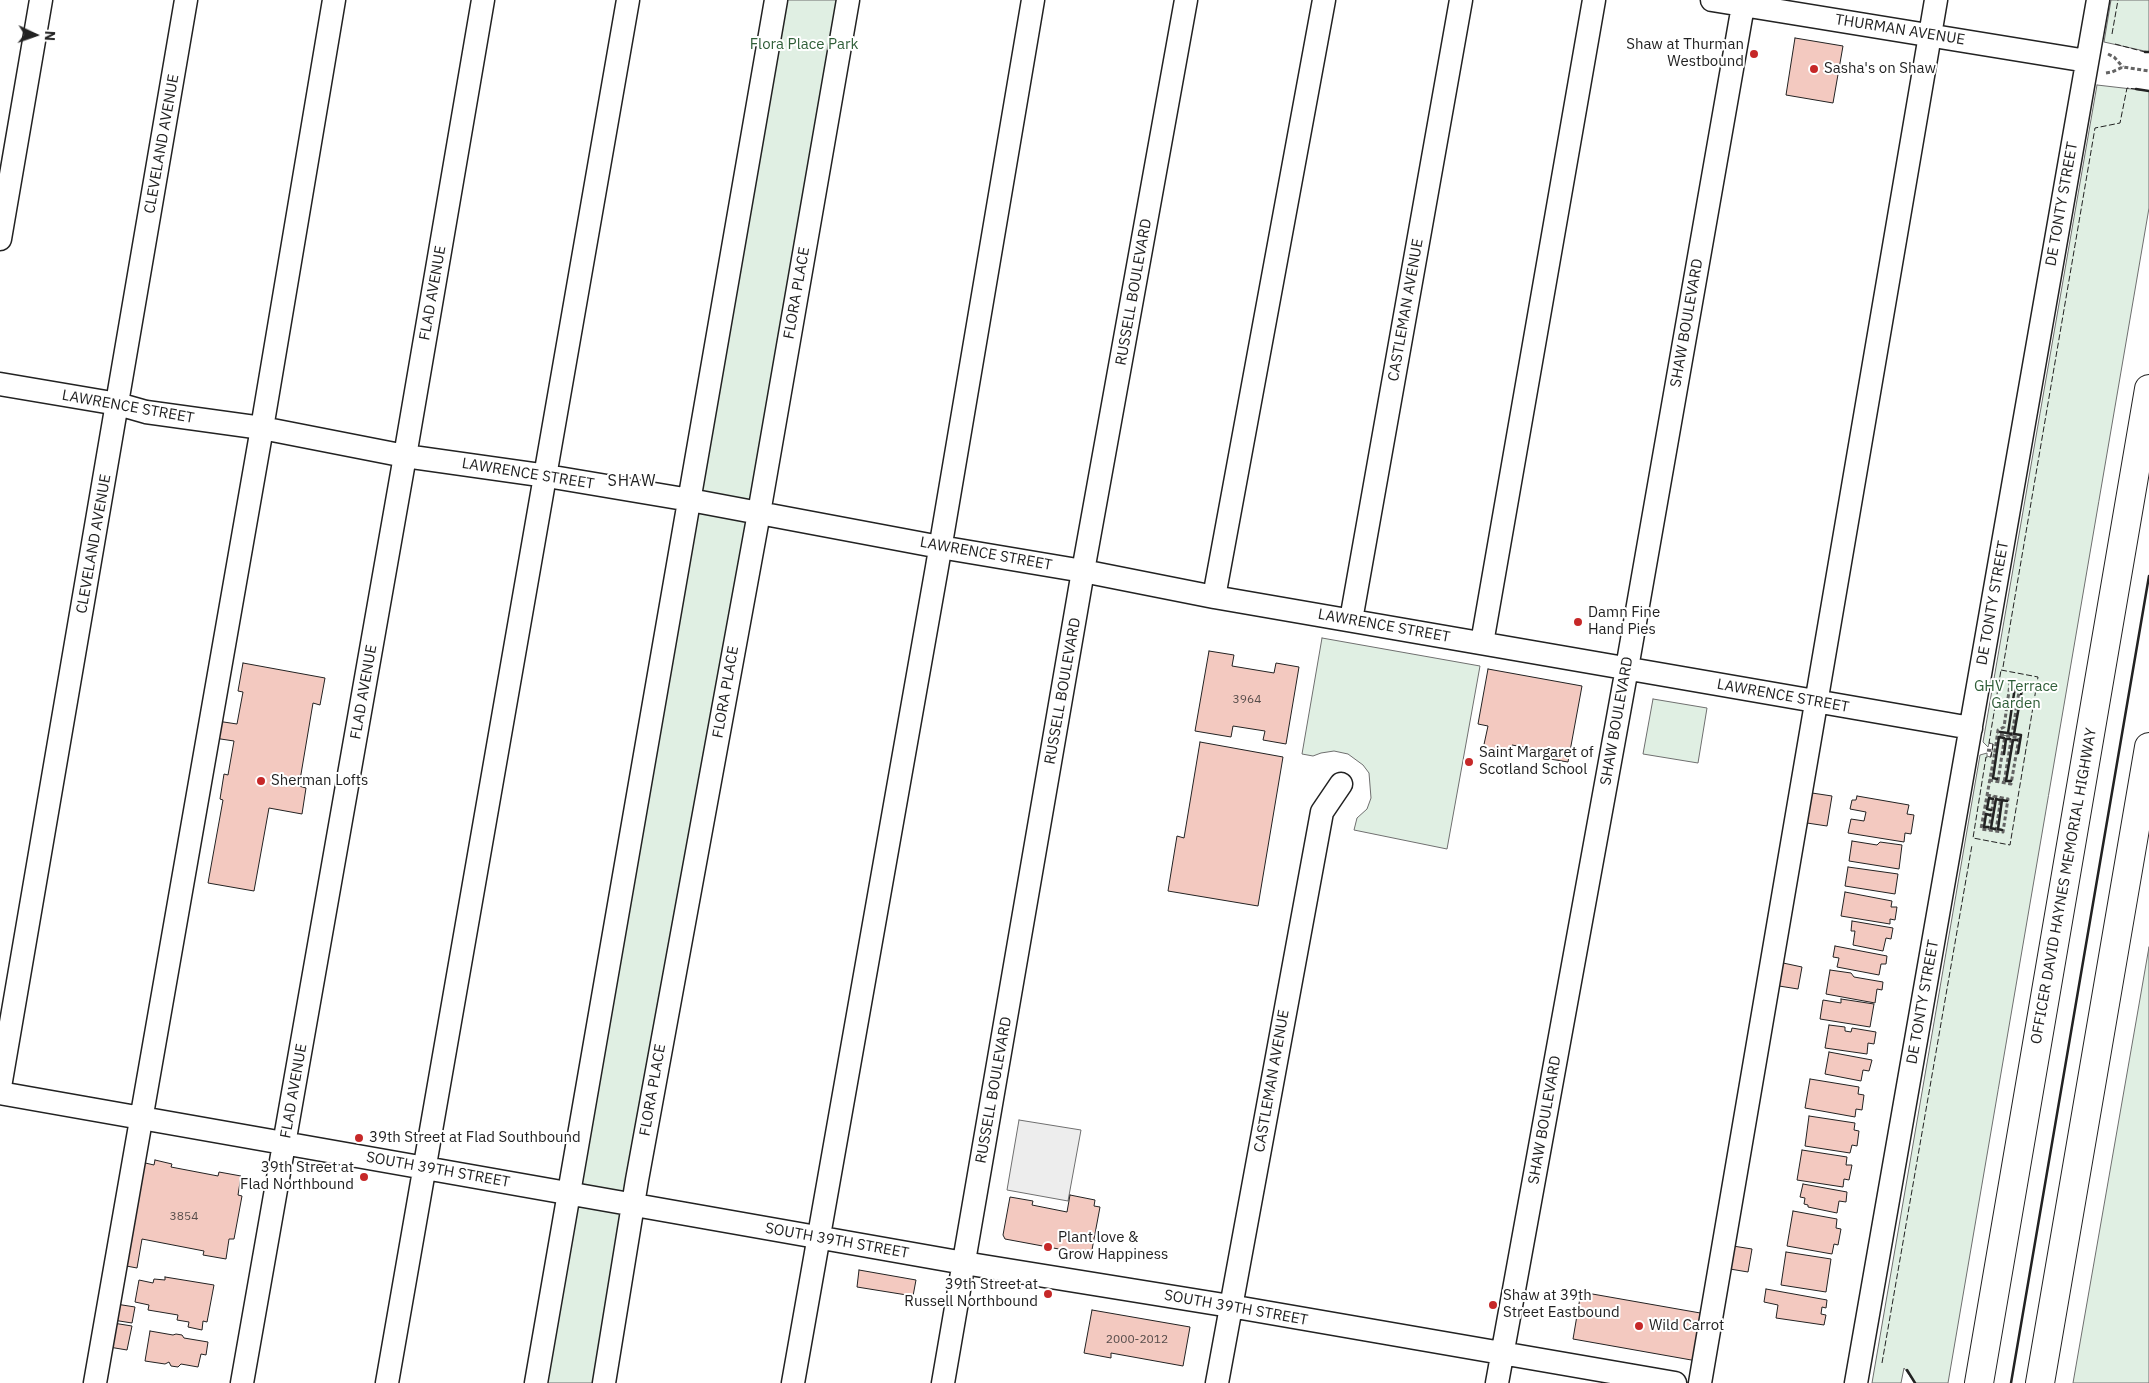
<!DOCTYPE html>
<style>
body{margin:0}
#map{position:relative;width:2149px;height:1383px;overflow:hidden;background:#fff;font-family:"IBM Plex Sans",sans-serif}
canvas{display:block}
.north{position:absolute;left:10px;top:10px;width:50px;height:50px;-webkit-text-stroke:4px #fff;paint-order:stroke;rotate:93deg;font-size:14px;font-weight:700;line-height:20px;text-align:center;color:#222}
.north::after{content:'';display:block;margin:auto;width:18px;height:22px;background:#222;clip-path:polygon(50% 0,100% 100%,50% 72%,0 100%)}
</style>
<div id="map">
<canvas width="2149" height="1383"></canvas>
<div class="north">N</div>
</div>
<script>
const ctx = document.querySelector('canvas').getContext('2d');
ctx.lineJoin = 'round';
function fillPath(path, color) { ctx.fillStyle = color; ctx.fill(path, 'evenodd'); }
const shape = rows => new Path2D(rows.map(r => 'M' + r).join(''));
function stroke(path, color, width, dash) { ctx.strokeStyle = color; ctx.lineWidth = width; ctx.lineCap = dash ? 'butt' : 'round'; ctx.setLineDash(dash || []); ctx.stroke(path); }
function write(font, color, halo, rows, align = 'center') {
  ctx.font = font + ' "IBM Plex Sans",sans-serif'; ctx.lineWidth = 4; ctx.setLineDash([]); ctx.textBaseline = 'middle'; ctx.strokeStyle = halo; ctx.fillStyle = color; for (const [text, x, y, turn = 0] of rows) {
    ctx.save(); ctx.translate(x, y); ctx.rotate((+turn || 0) * Math.PI / 180); ctx.textAlign = isNaN(turn) ? turn : align; if (halo) ctx.strokeText(text, 0, 0); ctx.fillText(text, 0, 0); ctx.restore();
  }
}
const green = shape([
 [776,0,848,0,604,1383,536,1383,776,0],
 [2111,0,2149,0,2149,52,2104,42,2111,0],
 [2097,85,2149,91,2149,208,1948,1383,1915,1383,1904,1368,1901,1383,1872,1383,1980,755,1987,753,1987,756,1990,757,1992,751,1993,744,1989,743,1988,747,1983,742,2097,85],
 [1322,638,1480,666,1447,849,1354,830,1357,818,1367,809,1371,798,1369,773,1363,765,1348,754,1334,751,1321,753,1313,756,1302,754,1322,638],
 [1653,699,1707,708,1698,763,1643,754,1653,699],
 [2149,947,2149,1383,2073,1383,2137,1016,2149,947]
]);
const parking = shape([
 [1019,1120,1081,1130,1068,1201,1007,1190,1019,1120]
]);
const building = shape([
 [1795,38,1843,46,1833,103,1786,95,1795,38],
 [1209,651,1234,655,1232,666,1274,673,1276,663,1299,667,1286,744,1263,740,1265,731,1233,726,1231,737,1195,731,1209,651],
 [243,663,325,678,320,705,313,703,299,786,306,788,302,814,269,808,254,891,208,883,223,800,220,799,224,774,228,775,234,741,214,738,217,721,237,724,243,692,238,691,243,663],
 [1488,669,1582,686,1568,762,1544,758,1546,751,1512,745,1511,754,1483,749,1488,726,1478,724,1488,669],
 [1200,742,1283,757,1258,906,1168,891,1177,836,1184,838,1200,742],
 [1812,793,1832,796,1827,826,1807,823,1812,793],
 [1857,796,1909,805,1907,814,1914,815,1911,834,1905,833,1904,842,1848,833,1851,819,1864,821,1866,812,1850,809,1852,800,1856,800,1857,796],
 [1852,841,1877,845,1880,842,1902,845,1899,869,1849,861,1852,841],
 [1848,867,1898,874,1895,894,1845,886,1848,867],
 [1845,892,1892,901,1891,907,1897,907,1895,920,1890,919,1890,924,1841,916,1845,892],
 [1852,921,1893,928,1891,939,1886,938,1883,951,1853,945,1855,931,1851,931,1852,921],
 [1835,946,1887,956,1886,964,1881,964,1879,975,1837,967,1839,958,1833,957,1835,946],
 [1783,963,1802,967,1798,989,1779,986,1783,963],
 [1830,970,1851,973,1854,977,1883,982,1882,990,1877,989,1875,1003,1826,994,1830,970],
 [1841,999,1874,1004,1870,1027,1820,1019,1823,1000,1841,1003,1841,999],
 [1829,1025,1845,1027,1845,1031,1851,1032,1852,1028,1876,1032,1874,1044,1868,1043,1867,1054,1825,1048,1829,1025],
 [1829,1052,1872,1060,1869,1071,1863,1070,1861,1081,1825,1074,1829,1052],
 [1810,1079,1859,1087,1858,1094,1864,1095,1862,1110,1856,1109,1855,1117,1805,1108,1810,1079],
 [1809,1116,1855,1123,1854,1130,1859,1131,1857,1146,1852,1145,1850,1153,1805,1146,1809,1116],
 [1802,1150,1847,1157,1846,1165,1852,1165,1849,1180,1844,1179,1843,1187,1797,1180,1802,1150],
 [155,1160,172,1164,171,1167,218,1176,219,1172,241,1176,238,1195,242,1196,234,1239,229,1239,226,1259,203,1255,204,1251,142,1239,137,1268,121,1265,141,1162,154,1165,155,1160],
 [1803,1184,1847,1192,1846,1202,1839,1201,1837,1213,1808,1207,1808,1205,1804,1204,1805,1198,1800,1197,1803,1184],
 [1070,1195,1095,1200,1094,1206,1100,1207,1091,1255,1005,1239,1003,1235,1010,1197,1033,1201,1032,1205,1067,1212,1070,1195],
 [1793,1211,1837,1219,1836,1228,1841,1229,1838,1245,1834,1244,1832,1254,1787,1246,1793,1211],
 [1733,1246,1752,1249,1748,1272,1730,1269,1733,1246],
 [1786,1252,1831,1259,1826,1292,1781,1285,1786,1252],
 [859,1270,916,1280,913,1296,857,1287,859,1270],
 [165,1277,214,1285,207,1322,203,1321,202,1330,188,1327,189,1322,177,1320,178,1315,148,1310,149,1305,135,1302,139,1280,153,1283,154,1279,165,1280,165,1277],
 [1766,1289,1827,1300,1826,1308,1822,1307,1821,1314,1826,1315,1824,1325,1776,1318,1778,1305,1764,1302,1766,1289],
 [1581,1292,1706,1314,1697,1361,1573,1339,1581,1292],
 [116,1304,135,1307,132,1323,113,1320,116,1304],
 [1092,1310,1190,1327,1183,1366,1111,1353,1111,1358,1084,1353,1092,1310],
 [113,1323,132,1326,127,1350,109,1347,113,1323],
 [150,1331,173,1335,176,1334,182,1335,184,1338,208,1342,206,1355,201,1354,198,1367,181,1364,178,1367,171,1366,169,1362,165,1364,145,1361,150,1331]
]);
const path = shape([
 [2108,54,2114,57,2123,67],
 [2106,73,2112,72,2123,67,2149,71],
 [1987,750,1995,751,1998,730,2004,727,2010,684,2020,686,2004,783],
 [1989,780,2011,784,2019,738,1997,734],
 [1998,781,2005,735],
 [1987,795,2008,799,2003,832,1981,829,1995,751],
 [1989,830,1994,796],
 [1996,831,2001,797]
]);
const minor = shape([
 [1712,0,2087,61],
 [0,239,41,0],
 [0,384,118,404,146,412,262,428,405,456,547,476,690,500,940,547,1083,571,1214,597,1971,728],
 [1214,597,1324,0],
 [1351,620,1461,0],
 [1482,643,1594,0],
 [0,1087,186,0],
 [0,1093,964,1263,1230,1306,1675,1383],
 [95,1383,262,428,334,0],
 [242,1383,405,456,483,0],
 [387,1383,628,0],
 [536,1383,776,0],
 [604,1383,637,1180,759,513,848,0],
 [793,1383,937,567,1033,0],
 [943,1383,1083,571,1186,0],
 [1217,1383,1322,812,1341,784],
 [1497,1383,1627,668,1744,0],
 [1700,1383,1936,0],
 [1856,1383,2098,0]
]);
const highway = shape([
 [1979,1383,2149,389],
 [2040,1383,2149,747]
]);
const fence = shape([
 [2112,34,2118,0],
 [2115,44,2145,52],
 [2003,667,2095,128,2120,123,2127,88,2136,89],
 [2001,670,2038,677,2010,845,1973,838,1986,757,1991,757,1992,751,1993,744,1989,743,2001,670],
 [1882,1363,1972,845]
]);
const wall = shape([
 [2145,52,2149,52],
 [2136,89,2149,91],
 [2000,732,2008,733],
 [2011,734,2008,733,2015,687,2019,688],
 [2018,753,2021,735,2014,734,2023,684,2026,685],
 [2004,754,2006,739,2010,739],
 [1997,779,1993,778,1999,737,2004,738],
 [2011,781,2006,781,2013,740,2017,740],
 [1991,810,1987,809,1989,798,1993,799],
 [1988,827,1984,827,1986,814,1990,815],
 [1995,829,1991,828,1996,799,2000,800],
 [2002,830,1998,829,2002,800,2007,801],
 [1907,1370,1915,1383],
 [2011,1383,2149,576]
]);
const markers = [
 [1754,54,5,"#c62828"],
 [1814,69,5,"#c62828"],
 [1578,622,5,"#c62828"],
 [1469,762,5,"#c62828"],
 [261,781,5,"#c62828"],
 [359,1138,5,"#c62828"],
 [364,1177,5,"#c62828"],
 [1048,1247,5,"#c62828"],
 [1048,1294,5,"#c62828"],
 [1493,1305,5,"#c62828"],
 [1639,1326,5,"#c62828"]
];
const numberNames = [
 ["3964",1247,700],
 ["3854",184,1217],
 ["2000-2012",1137,1340]
];
const streetNames = [
 ["THURMAN AVENUE",1900,30,9],
 ["CLEVELAND AVENUE",162,144,-80],
 ["DE TONTY STREET",2062,204,-80],
 ["RUSSELL BOULEVARD",1134,292,-80],
 ["FLAD AVENUE",433,293,-80],
 ["FLORA PLACE",797,293,-80],
 ["CASTLEMAN AVENUE",1406,310,-80],
 ["SHAW BOULEVARD",1687,323,-80],
 ["LAWRENCE STREET",128,407,10],
 ["LAWRENCE STREET",528,474,9],
 ["CLEVELAND AVENUE",94,544,-80],
 ["LAWRENCE STREET",986,554,10],
 ["DE TONTY STREET",1993,603,-80],
 ["LAWRENCE STREET",1384,626,10],
 ["RUSSELL BOULEVARD",1063,691,-80],
 ["FLAD AVENUE",364,692,-80],
 ["FLORA PLACE",726,692,-80],
 ["LAWRENCE STREET",1783,696,10],
 ["SHAW BOULEVARD",1617,721,-80],
 ["OFFICER DAVID HAYNES MEMORIAL HIGHWAY",2064,886,-80],
 ["DE TONTY STREET",1923,1002,-80],
 ["CASTLEMAN AVENUE",1272,1081,-80],
 ["FLORA PLACE",653,1090,-80],
 ["RUSSELL BOULEVARD",994,1090,-80],
 ["FLAD AVENUE",294,1091,-80],
 ["SHAW BOULEVARD",1545,1120,-80],
 ["SOUTH 39TH STREET",438,1170,10],
 ["SOUTH 39TH STREET",837,1241,10],
 ["SOUTH 39TH STREET",1236,1308,10]
];
const parkNames = [
 ["Flora Place Park",804,45],
 ["GHV Terrace",2016,687],
 ["Garden",2016,704]
];
const poiNames = [
 ["Shaw at Thurman",1744,45,"right"],
 ["Westbound",1744,62,"right"],
 ["Sasha's on Shaw",1824,69],
 ["Damn Fine",1588,613],
 ["Hand Pies",1588,630],
 ["Saint Margaret of",1479,753],
 ["Scotland School",1479,770],
 ["Sherman Lofts",271,781],
 ["39th Street at Flad Southbound",369,1138],
 ["39th Street at",354,1168,"right"],
 ["Flad Northbound",354,1185,"right"],
 ["Plant love &",1058,1238],
 ["Grow Happiness",1058,1255],
 ["39th Street at",1038,1285,"right"],
 ["Russell Northbound",1038,1302,"right"],
 ["Shaw at 39th",1503,1296],
 ["Street Eastbound",1503,1313],
 ["Wild Carrot",1649,1326]
];
const neighbourhoodNames = [
 ["SHAW",632,481]
];
fillPath(green, '#e0efe3');
stroke(green, '#6f6f6f', 1);
fillPath(parking, '#ededed');
stroke(parking, '#6f6f6f', 1);
fillPath(building, '#f3c9c0');
stroke(building, '#222', 1);
stroke(minor, '#222', 25);
stroke(highway, '#222', 30);
stroke(path, '#646464', 3, [4, 2.5]);
stroke(minor, '#fff', 22);
stroke(highway, '#fff', 28);
stroke(fence, '#222', 1, [6, 2.5]);
stroke(wall, '#222', 2.5);
for (const [x, y, r, color] of markers) { const dot = new Path2D(); dot.arc(x, y, r, 0, 2 * Math.PI); ctx.fillStyle = color; ctx.fill(dot); stroke(dot, '#fff', 2); }
write('12px', '#564c4a', null, numberNames);
write('15px', '#222', '#fff', streetNames);
write('15px', '#2f5e38', '#fff', parkNames);
write('15px', '#222', '#fff', poiNames, 'left');
ctx.letterSpacing = '1px';
write('16px', '#222', '#fff', neighbourhoodNames);
ctx.letterSpacing = '0px';
</script>
